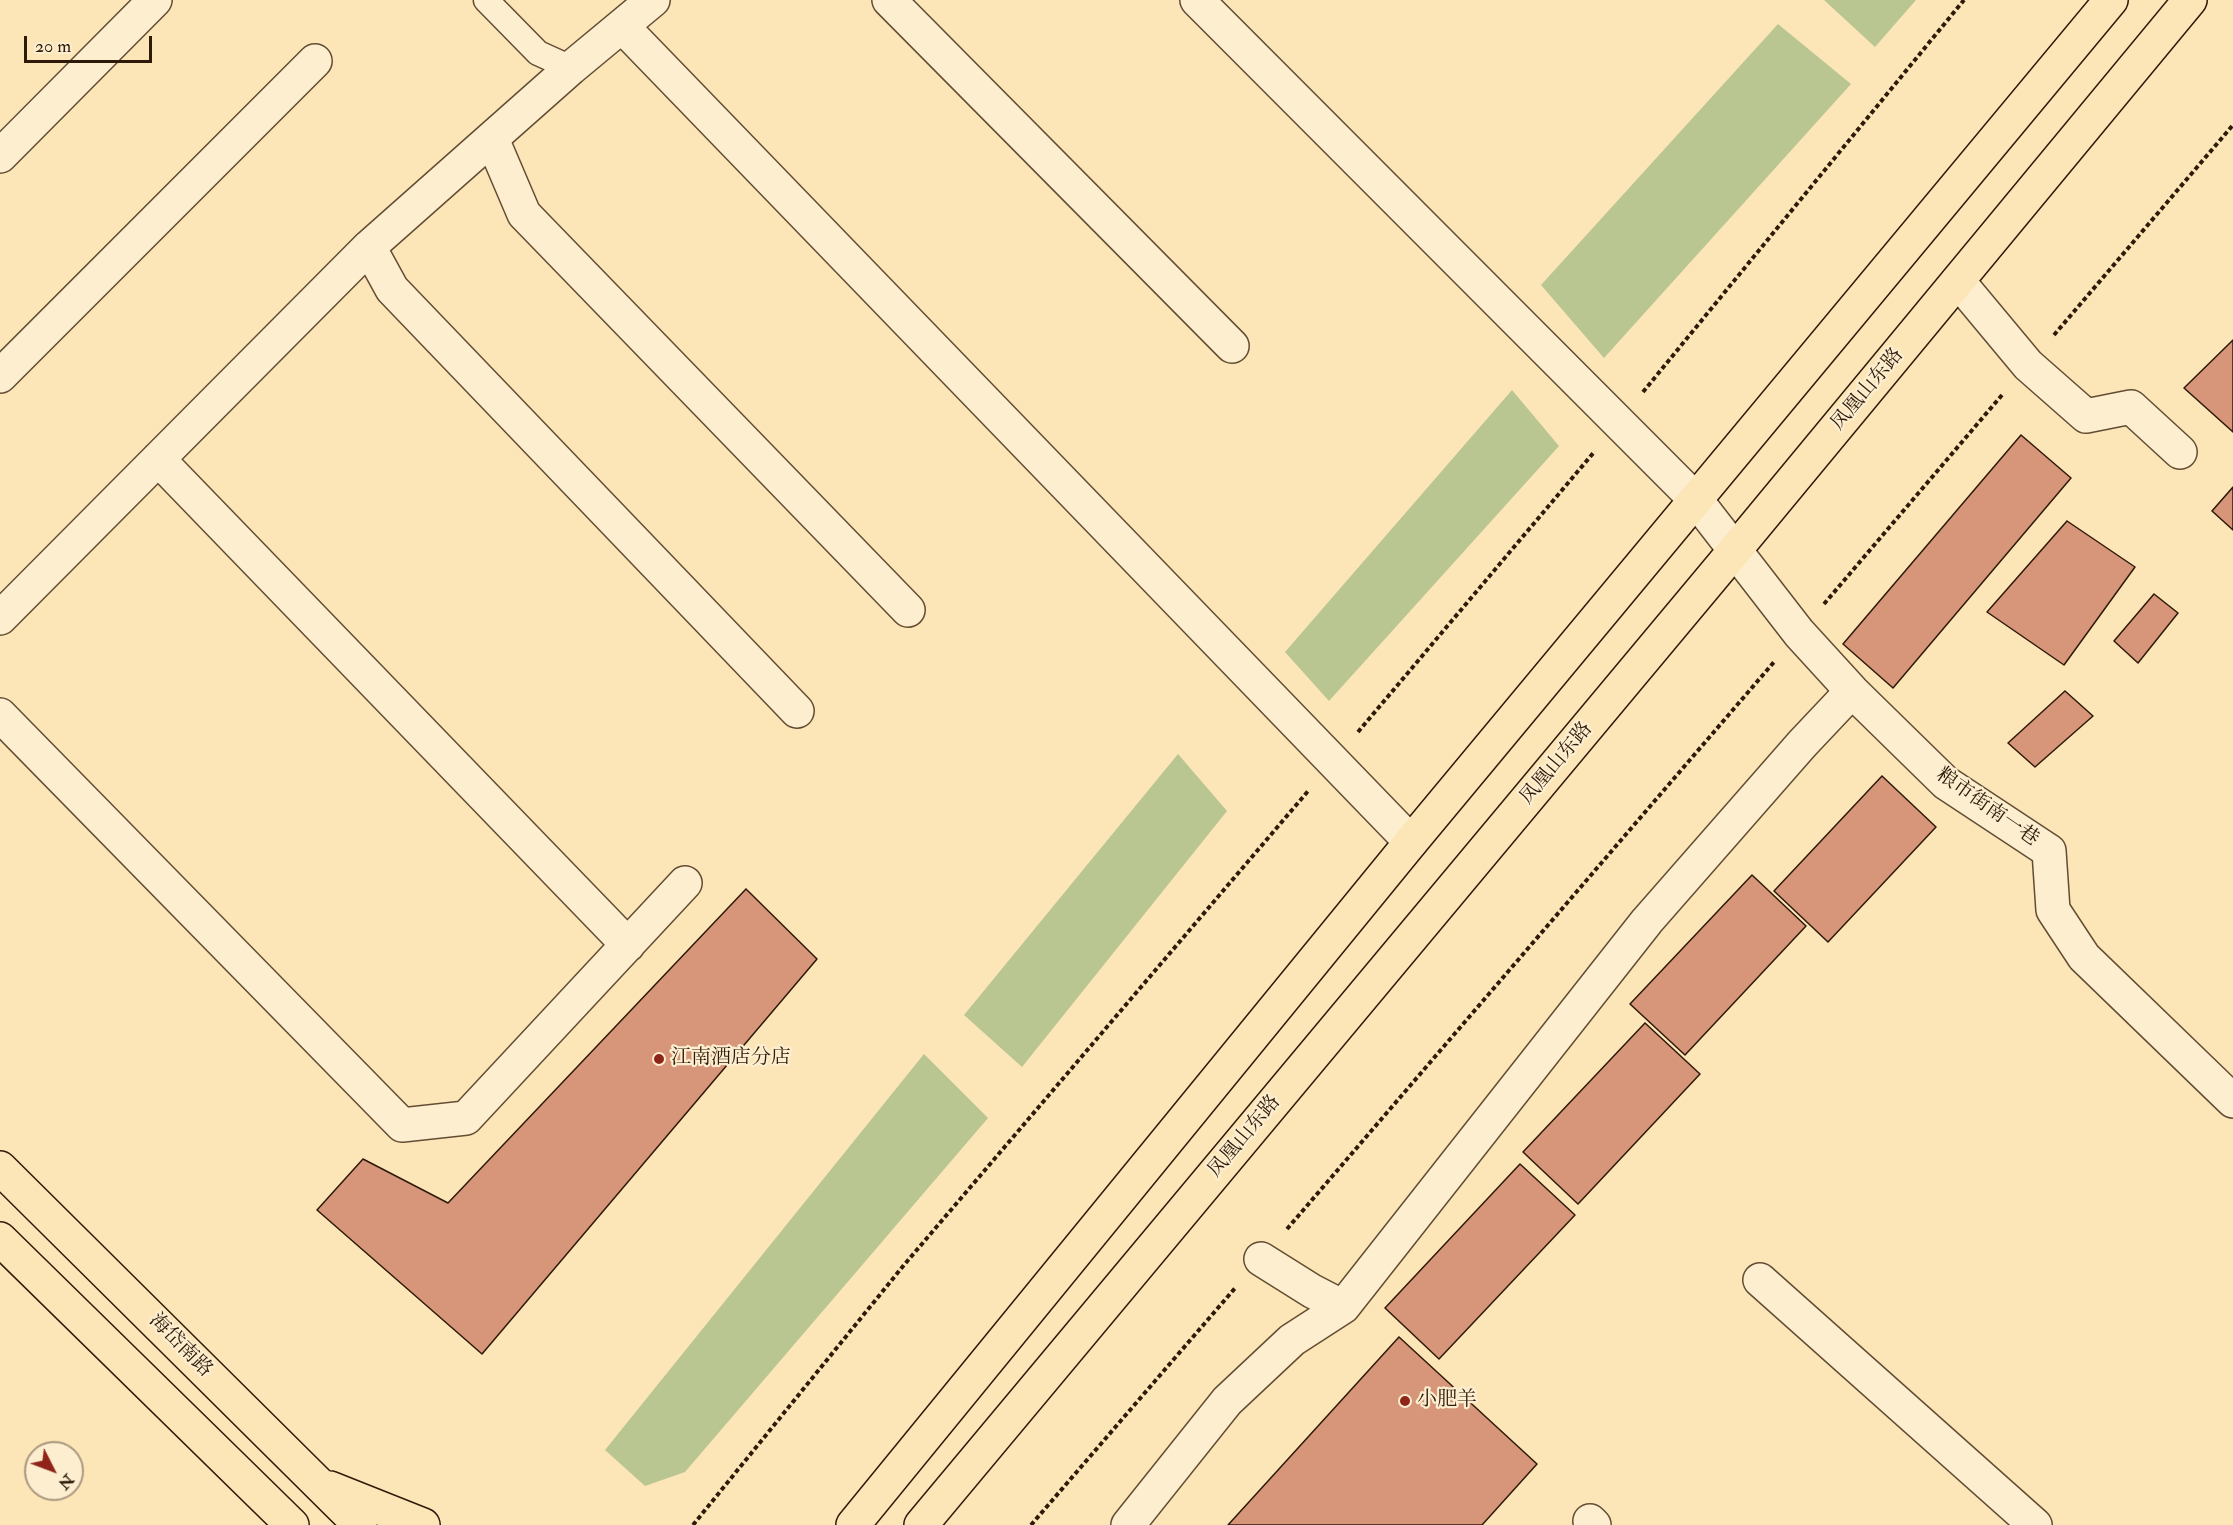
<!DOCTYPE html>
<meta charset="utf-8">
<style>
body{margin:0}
#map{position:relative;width:2233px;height:1525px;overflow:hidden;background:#fce5b6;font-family:"IM FELL Double Pica",serif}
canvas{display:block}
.north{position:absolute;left:24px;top:1441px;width:60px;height:60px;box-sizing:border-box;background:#fdeed0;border:2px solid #aa9980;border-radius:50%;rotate:132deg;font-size:16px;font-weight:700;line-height:24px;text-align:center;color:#2e1a09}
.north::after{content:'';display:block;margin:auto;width:21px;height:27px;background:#8f2418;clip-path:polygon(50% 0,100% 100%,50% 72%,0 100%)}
.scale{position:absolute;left:24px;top:36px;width:128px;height:27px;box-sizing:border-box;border:3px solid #2e1a09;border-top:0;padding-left:8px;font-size:18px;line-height:21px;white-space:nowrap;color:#2e1a09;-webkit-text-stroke:4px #fdeed0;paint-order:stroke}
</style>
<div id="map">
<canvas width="2233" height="1525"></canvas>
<div class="north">N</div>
<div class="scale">20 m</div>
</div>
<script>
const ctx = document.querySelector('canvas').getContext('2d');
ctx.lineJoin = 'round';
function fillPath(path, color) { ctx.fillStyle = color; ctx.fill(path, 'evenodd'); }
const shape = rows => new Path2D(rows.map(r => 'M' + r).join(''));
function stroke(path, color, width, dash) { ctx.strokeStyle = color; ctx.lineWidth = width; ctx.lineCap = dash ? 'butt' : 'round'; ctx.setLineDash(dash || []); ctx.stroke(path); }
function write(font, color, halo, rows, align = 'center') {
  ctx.font = font + ' "IM FELL Double Pica","Noto Serif SC",serif'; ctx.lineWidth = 4.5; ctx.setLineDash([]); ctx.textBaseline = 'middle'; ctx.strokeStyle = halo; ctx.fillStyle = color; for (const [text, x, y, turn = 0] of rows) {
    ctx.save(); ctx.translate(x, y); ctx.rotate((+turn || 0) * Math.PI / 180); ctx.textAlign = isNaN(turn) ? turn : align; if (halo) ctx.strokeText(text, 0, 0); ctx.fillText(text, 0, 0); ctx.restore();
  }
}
const green = shape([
 [1824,0,1916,0,1875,47],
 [1778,24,1851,84,1604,358,1541,285],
 [1512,390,1559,446,1329,701,1285,652],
 [1178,754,1227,811,1022,1067,964,1015],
 [924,1054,988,1118,685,1472,645,1486,605,1450]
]);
const building = shape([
 [2233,340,2233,432,2184,388,2233,340],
 [2021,435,2071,478,1893,688,1843,644,2021,435],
 [2233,487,2233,530,2212,511,2233,487],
 [2067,521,2135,567,2064,665,1987,612,2067,521],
 [2154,594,2178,613,2138,663,2114,641,2154,594],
 [2065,691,2093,716,2035,767,2008,743,2065,691],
 [1882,776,1936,827,1828,942,1774,891,1882,776],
 [1752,875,1806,926,1685,1055,1630,1004,1752,875],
 [746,889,817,959,482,1354,317,1210,363,1159,448,1203,746,889],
 [1645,1023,1700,1074,1578,1204,1523,1152,1645,1023],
 [1520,1164,1575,1215,1439,1359,1385,1308,1520,1164],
 [1399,1337,1537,1464,1482,1525,1228,1525,1399,1337]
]);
const path = shape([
 [2054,335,2233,125],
 [1643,392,1964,0],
 [1824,604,2002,395],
 [1358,732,1595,451],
 [1287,1229,1774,662],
 [693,1525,904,1265,1309,790],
 [1031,1525,1236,1287]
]);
const service = shape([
 [486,0,538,53,571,68]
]);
const minor = shape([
 [889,0,1232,346],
 [1197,0,1696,500,1799,633,1852,691,1946,783,2049,851,2053,910,2084,957,2233,1101],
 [622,26,1411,842],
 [492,139,524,214,908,610],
 [0,156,155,0],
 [369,247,392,289,797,711],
 [1958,281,2028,365,2086,416,2131,407,2180,452],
 [0,376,315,61],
 [158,459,628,945],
 [0,618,369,247,571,68,653,0],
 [0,715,402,1125,466,1118,685,883],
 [1261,1259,1312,1291,1343,1307],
 [1760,1280,2035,1525],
 [1590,1521,1594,1525],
 [1128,1525,1227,1401,1292,1340,1343,1307,1647,921,1802,744,1852,691]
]);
const primary = shape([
 [0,1168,360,1525],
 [0,1239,292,1525],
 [330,1488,423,1525],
 [853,1525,1411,842,2111,0],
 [921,1525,1735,550,2190,0]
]);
const markers = [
 [659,1059,6,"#8f2418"],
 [1405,1401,6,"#8f2418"]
];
const streetNames = [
 ["凤凰山东路",1868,390,-50],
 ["凤凰山东路",1557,764,-50],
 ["粮市街南一巷",1987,808,35],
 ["凤凰山东路",1245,1137,-50],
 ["海岱南路",180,1346,45]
];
const poiNames = [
 ["江南酒店分店",671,1059],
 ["小肥羊",1417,1401]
];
fillPath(green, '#bac692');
fillPath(building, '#d79579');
stroke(building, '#2e1a09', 1.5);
stroke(service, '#624d34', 27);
stroke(minor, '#624d34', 36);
stroke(primary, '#2e1a09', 36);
stroke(path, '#2e1a09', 4, [4.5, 3]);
stroke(service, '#fdeed0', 24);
stroke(minor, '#fdeed0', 33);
stroke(primary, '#fce5b6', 33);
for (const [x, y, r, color] of markers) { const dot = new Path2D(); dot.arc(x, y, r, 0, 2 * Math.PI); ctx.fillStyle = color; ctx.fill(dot); stroke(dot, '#fdeed0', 2); }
write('20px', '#2e1a09', '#fdeed0', streetNames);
write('20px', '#2e1a09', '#fdeed0', poiNames, 'left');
</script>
